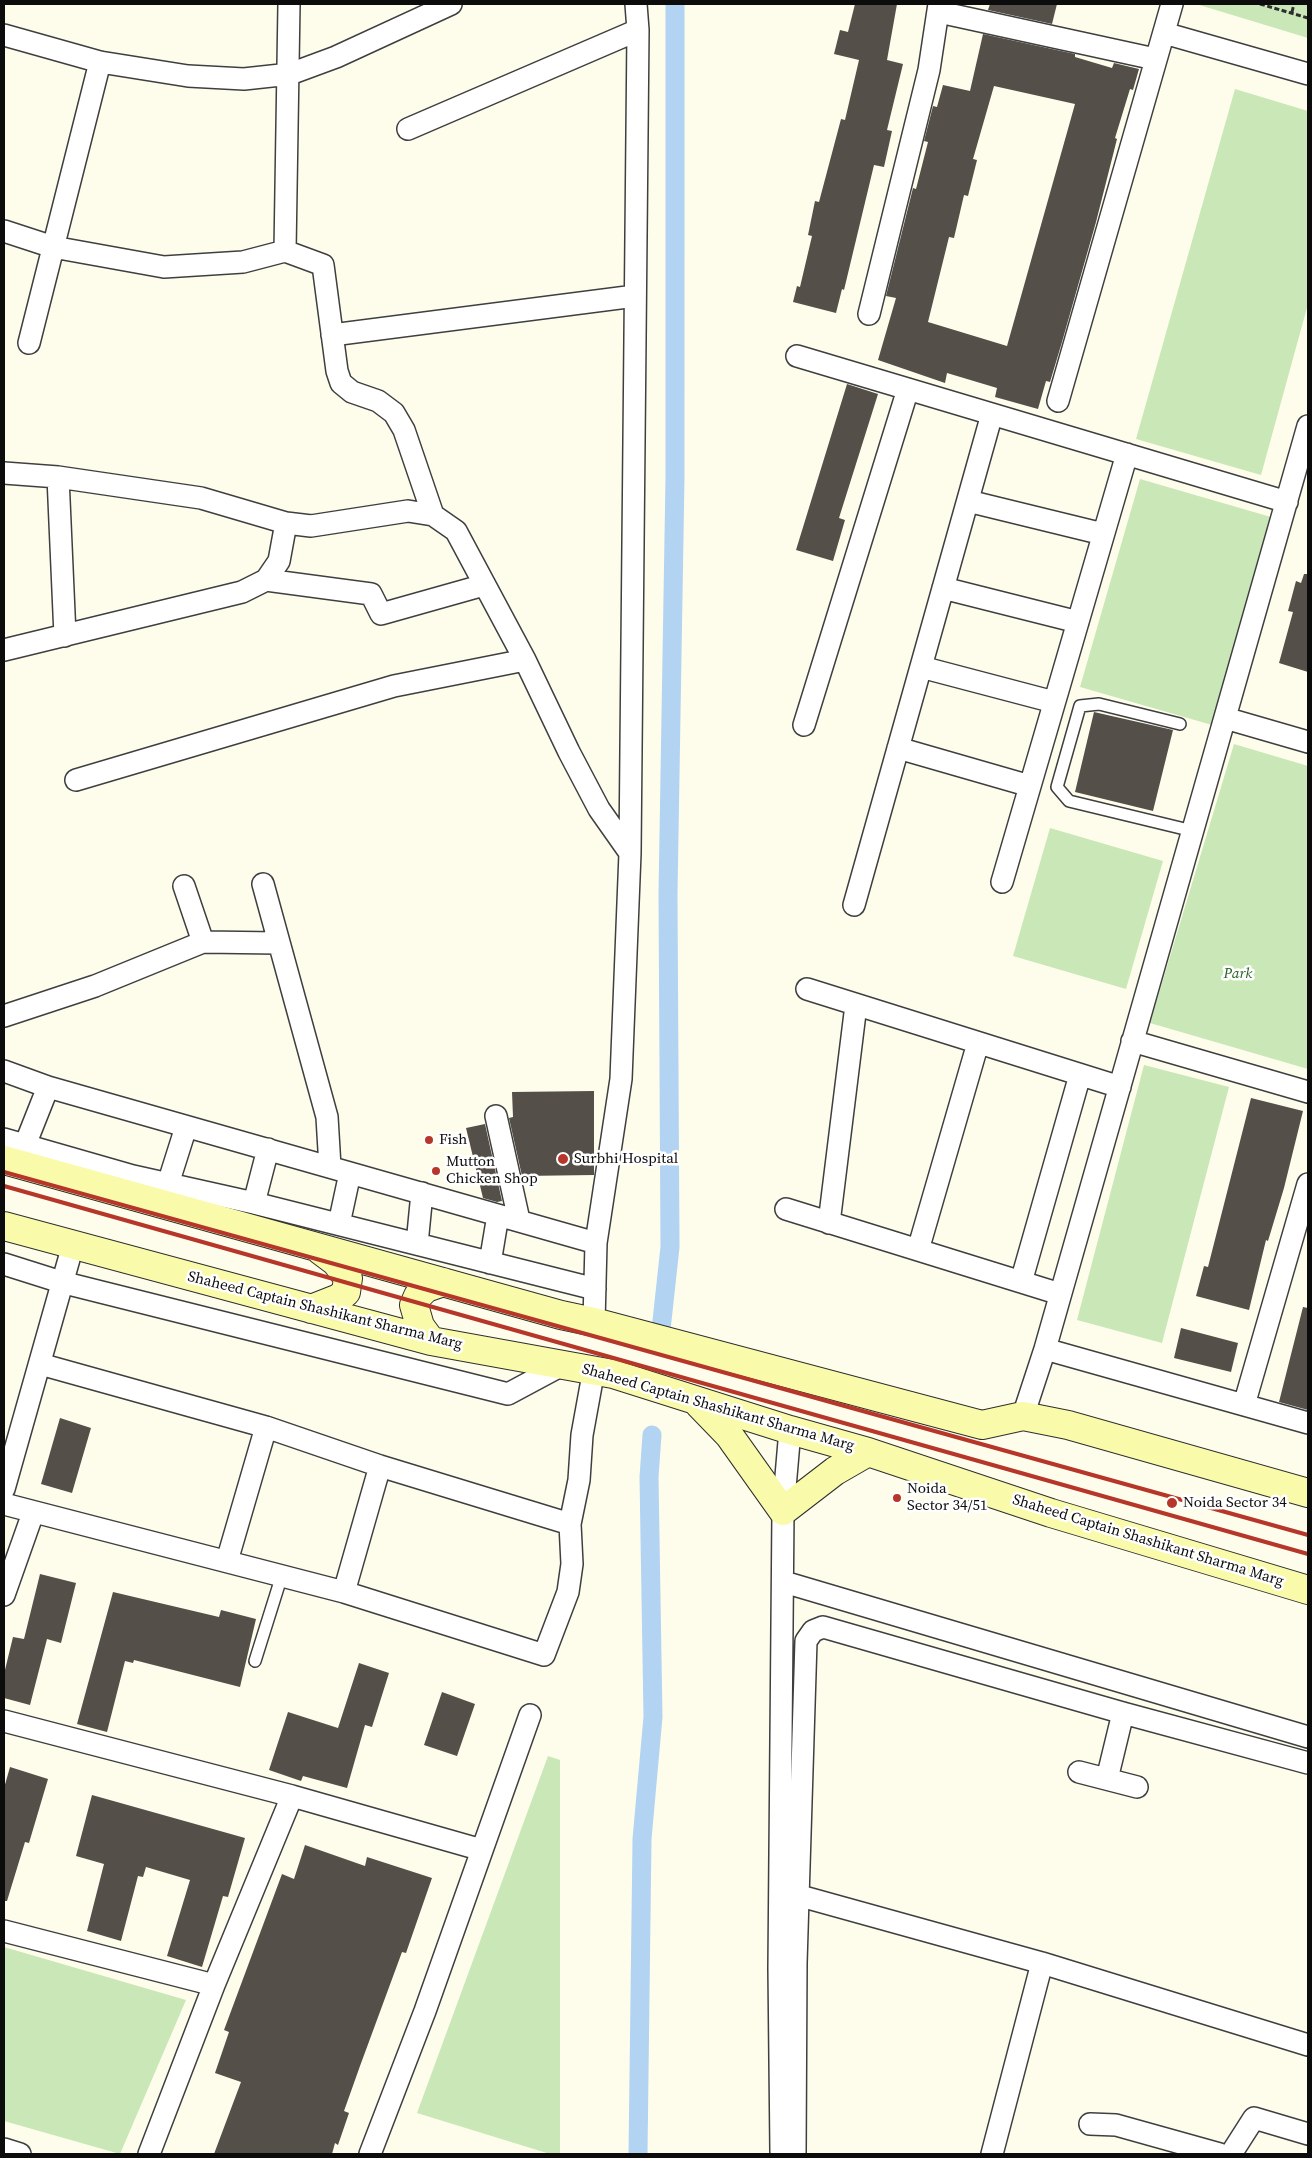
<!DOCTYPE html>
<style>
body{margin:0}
#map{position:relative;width:1312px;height:2158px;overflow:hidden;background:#fefdec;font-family:"Source Serif 4",serif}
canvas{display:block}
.frame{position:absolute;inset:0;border:5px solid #0c0c0c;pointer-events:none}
</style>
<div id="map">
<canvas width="1312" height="2158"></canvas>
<div class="frame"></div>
</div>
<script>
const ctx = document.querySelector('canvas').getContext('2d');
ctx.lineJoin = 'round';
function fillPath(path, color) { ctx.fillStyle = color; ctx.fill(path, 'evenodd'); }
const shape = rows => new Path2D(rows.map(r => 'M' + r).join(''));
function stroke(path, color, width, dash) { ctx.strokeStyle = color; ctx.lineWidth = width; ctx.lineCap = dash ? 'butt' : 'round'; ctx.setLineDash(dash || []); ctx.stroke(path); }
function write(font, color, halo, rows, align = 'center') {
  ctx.font = font + ' "Source Serif 4",serif'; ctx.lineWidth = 5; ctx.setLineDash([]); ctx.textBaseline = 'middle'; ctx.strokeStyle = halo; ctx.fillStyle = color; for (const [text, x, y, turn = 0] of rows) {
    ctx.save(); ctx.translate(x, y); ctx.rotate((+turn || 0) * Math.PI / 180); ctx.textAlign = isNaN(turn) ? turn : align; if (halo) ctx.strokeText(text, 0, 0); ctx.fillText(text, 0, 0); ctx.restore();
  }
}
const green = shape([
 [1196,4,1308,4,1308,38,1285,31],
 [1235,89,1308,111,1308,304,1261,475,1136,439],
 [1140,479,1271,517,1212,725,1080,687],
 [1234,744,1308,766,1308,1069,1150,1023],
 [1050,828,1163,861,1126,989,1013,956],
 [1144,1065,1229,1087,1162,1343,1077,1320],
 [548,1756,560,1760,560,2154,550,2154,417,2113],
 [4,1947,186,2000,120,2154,4,2121]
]);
const canal = shape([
 [660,1339,670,1247,668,894,675,477,675,4],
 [638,2154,642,1839,653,1717,649,1477,652,1435]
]);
const building = shape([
 [855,4,897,4,887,60,903,64,887,130,892,131,884,167,874,165,844,290,842,289,836,313,793,302,797,286,800,287,812,236,808,235,815,201,819,202,841,119,845,120,859,60,834,54,840,30,848,32],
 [990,4,1057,4,1052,24,988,10],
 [983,34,1075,54,1075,57,1112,68,1114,63,1139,69,1133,90,1130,89,1115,138,1117,139,1096,222,1062,342,1050,382,1046,381,1038,409,995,397,997,388,947,373,945,383,878,360,896,298,886,296,913,188,916,189,928,142,924,141,933,106,937,107,943,85,970,91],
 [994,86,1075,104,1007,346,928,322,949,237,954,238,964,195,968,196,977,160,973,159],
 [847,384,878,394,839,518,845,520,833,561,796,550],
 [1304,574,1308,574,1308,672,1279,663,1293,612,1288,611,1296,581,1301,583],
 [1094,712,1173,730,1153,811,1075,792],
 [594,1091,594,1175,522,1176,509,1118,513,1117,512,1092],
 [1251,1098,1303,1111,1284,1188,1268,1241,1266,1240,1249,1310,1196,1296,1204,1266,1208,1267],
 [485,1124,502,1201,497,1202,483,1198,466,1128],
 [1303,1307,1308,1308,1308,1410,1279,1402],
 [1181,1328,1238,1343,1231,1372,1174,1358],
 [60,1418,91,1428,72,1493,41,1484],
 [40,1574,76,1583,61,1643,47,1639,30,1705,4,1698,4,1674,13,1637,24,1639],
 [113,1592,219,1617,221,1610,256,1619,240,1687,134,1660,133,1663,125,1661,107,1732,77,1724],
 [359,1663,389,1673,372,1727,365,1725,347,1788,303,1776,301,1781,269,1770,288,1712,338,1728],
 [442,1692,475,1704,457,1756,424,1745],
 [10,1767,48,1779,29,1843,25,1842,7,1901,4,1901,4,1788],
 [92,1795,245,1838,228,1897,223,1896,202,1967,167,1956,190,1880,146,1867,143,1877,138,1876,121,1941,87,1931,104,1864,76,1856],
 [305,1845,365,1866,367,1857,432,1878,406,1953,402,1952,360,2066,344,2111,349,2113,338,2145,335,2143,332,2154,214,2154,241,2082,215,2073,229,2032,224,2030,282,1874,294,1879]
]);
const path = shape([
 [1260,4,1308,18],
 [1292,12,1294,4]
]);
const lane = shape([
 [1180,724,1099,704,1080,706,1057,787,1069,801,1193,831],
 [255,1661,282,1575]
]);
const street = shape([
 [939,12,1155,59],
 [1164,33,1308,74],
 [4,35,100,62,188,76,244,79,290,74,336,57,451,4],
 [408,129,638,30],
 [4,231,53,247,164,267,243,262,285,251,323,265,337,371,341,383,352,392,378,401,394,413,404,430,433,515],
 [285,251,289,4],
 [869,314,929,70,939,4],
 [332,335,635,296],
 [29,343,100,62],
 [797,356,1287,502],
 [1058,401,1172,4],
 [4,473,58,477,201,498,286,523,311,526,408,511,433,515,456,531,525,660,569,752,599,809,630,853,621,1079,596,1243,594,1322],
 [58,477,65,636],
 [968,501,1103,534],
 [266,580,371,594,381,614,484,585],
 [943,588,1078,622],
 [4,650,242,592,266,580,279,561,286,523],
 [921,667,1054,702],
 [1225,718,1308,742],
 [804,725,908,389],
 [898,748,1030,786],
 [76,780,394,686,525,660],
 [630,853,638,30,636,4],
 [1002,882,1127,454],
 [263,884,327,1117,330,1167],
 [184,886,203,942],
 [854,905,992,414],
 [807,989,1120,1087],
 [4,1016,95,986,203,942,278,943],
 [1132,1041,1308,1092],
 [4,1071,48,1087,596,1243],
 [496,1116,519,1220],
 [4,1139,133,1176,254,1203,595,1289],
 [25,1145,48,1087],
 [168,1184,186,1127],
 [254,1203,268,1149],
 [786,1209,1060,1294],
 [829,1223,856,1005],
 [339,1224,350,1173],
 [417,1244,422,1193],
 [918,1250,978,1043],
 [490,1263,498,1215],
 [4,1264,61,1282,508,1394,564,1364],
 [1021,1282,1080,1075],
 [1045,1349,1308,1423],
 [40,1364,266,1427,380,1466,570,1524],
 [1244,1405,1308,1184],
 [1023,1416,1045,1349,1308,426],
 [4,1489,73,1245],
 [4,1504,344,1592,544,1655,568,1592,572,1564,570,1524,579,1480,582,1435,594,1369],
 [227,1561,266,1427],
 [784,1582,1308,1737],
 [344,1592,380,1466],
 [4,1595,33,1513],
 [4,1721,292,1796,482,1850],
 [1079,1772,1137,1787],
 [1107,1779,1123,1713],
 [786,1892,1042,1963,1308,2045],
 [4,1931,214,1985],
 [1090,2124,1116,2125,1220,2154],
 [4,2149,20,2154],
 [781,2152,779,1968,783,1511,790,1430],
 [149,2154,214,1985,292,1796],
 [370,2154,425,2011,530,1715],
 [795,2154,796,1963,806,1641,813,1631,823,1627,1123,1713,1308,1763],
 [992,2154,1042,1963],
 [1231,2154,1254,2118,1308,2134]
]);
const secondary = shape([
 [4,1160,561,1315,594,1322,982,1425,1023,1416,1068,1425,1308,1493],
 [4,1226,431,1341,613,1374,790,1430,868,1452,1051,1513,1308,1590],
 [311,1309,339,1298,346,1292,348,1278,336,1262,320,1250],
 [431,1341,420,1326,414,1305,418,1296,426,1288,443,1282],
 [699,1404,729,1435,783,1511,835,1471,868,1452]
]);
const rail = shape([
 [4,1172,1308,1535],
 [4,1186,1308,1554]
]);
const markers = [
 [429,1140,5,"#b6362a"],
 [563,1159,6,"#b6362a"],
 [436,1171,5,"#b6362a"],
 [897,1498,5,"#b6362a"],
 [1172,1503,6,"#b6362a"]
];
const parkNames = [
 ["Park",1238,974]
];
const poiNames = [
 ["Fish",439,1140],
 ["Surbhi Hospital",574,1159],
 ["Mutton",446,1162],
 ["Chicken Shop",446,1179],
 ["Noida",907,1489],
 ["Sector 34/51",907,1506],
 ["Noida Sector 34",1183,1503]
];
const streetNames = [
 ["Shaheed Captain Shashikant Sharma Marg",325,1311,14],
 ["Shaheed Captain Shashikant Sharma Marg",718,1408,16],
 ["Shaheed Captain Shashikant Sharma Marg",1148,1541,17]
];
fillPath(green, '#cae7b7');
stroke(canal, '#b3d3f3', 19);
fillPath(building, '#544f49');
stroke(lane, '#3f3f3f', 14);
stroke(street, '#3f3f3f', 24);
stroke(secondary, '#2e2e2e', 30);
stroke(path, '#2e2e2e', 3, [5, 2.5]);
stroke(lane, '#fff', 11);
stroke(street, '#fff', 21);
stroke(secondary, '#fafbaa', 28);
stroke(rail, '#b6362a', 4);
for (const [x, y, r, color] of markers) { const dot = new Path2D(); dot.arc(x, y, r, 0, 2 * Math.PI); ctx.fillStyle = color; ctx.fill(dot); stroke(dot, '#fff', 2); }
write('italic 15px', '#256120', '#fff', parkNames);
write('15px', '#0c0c0c', '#fff', poiNames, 'left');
write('15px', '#0c0c0c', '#fff', streetNames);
</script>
